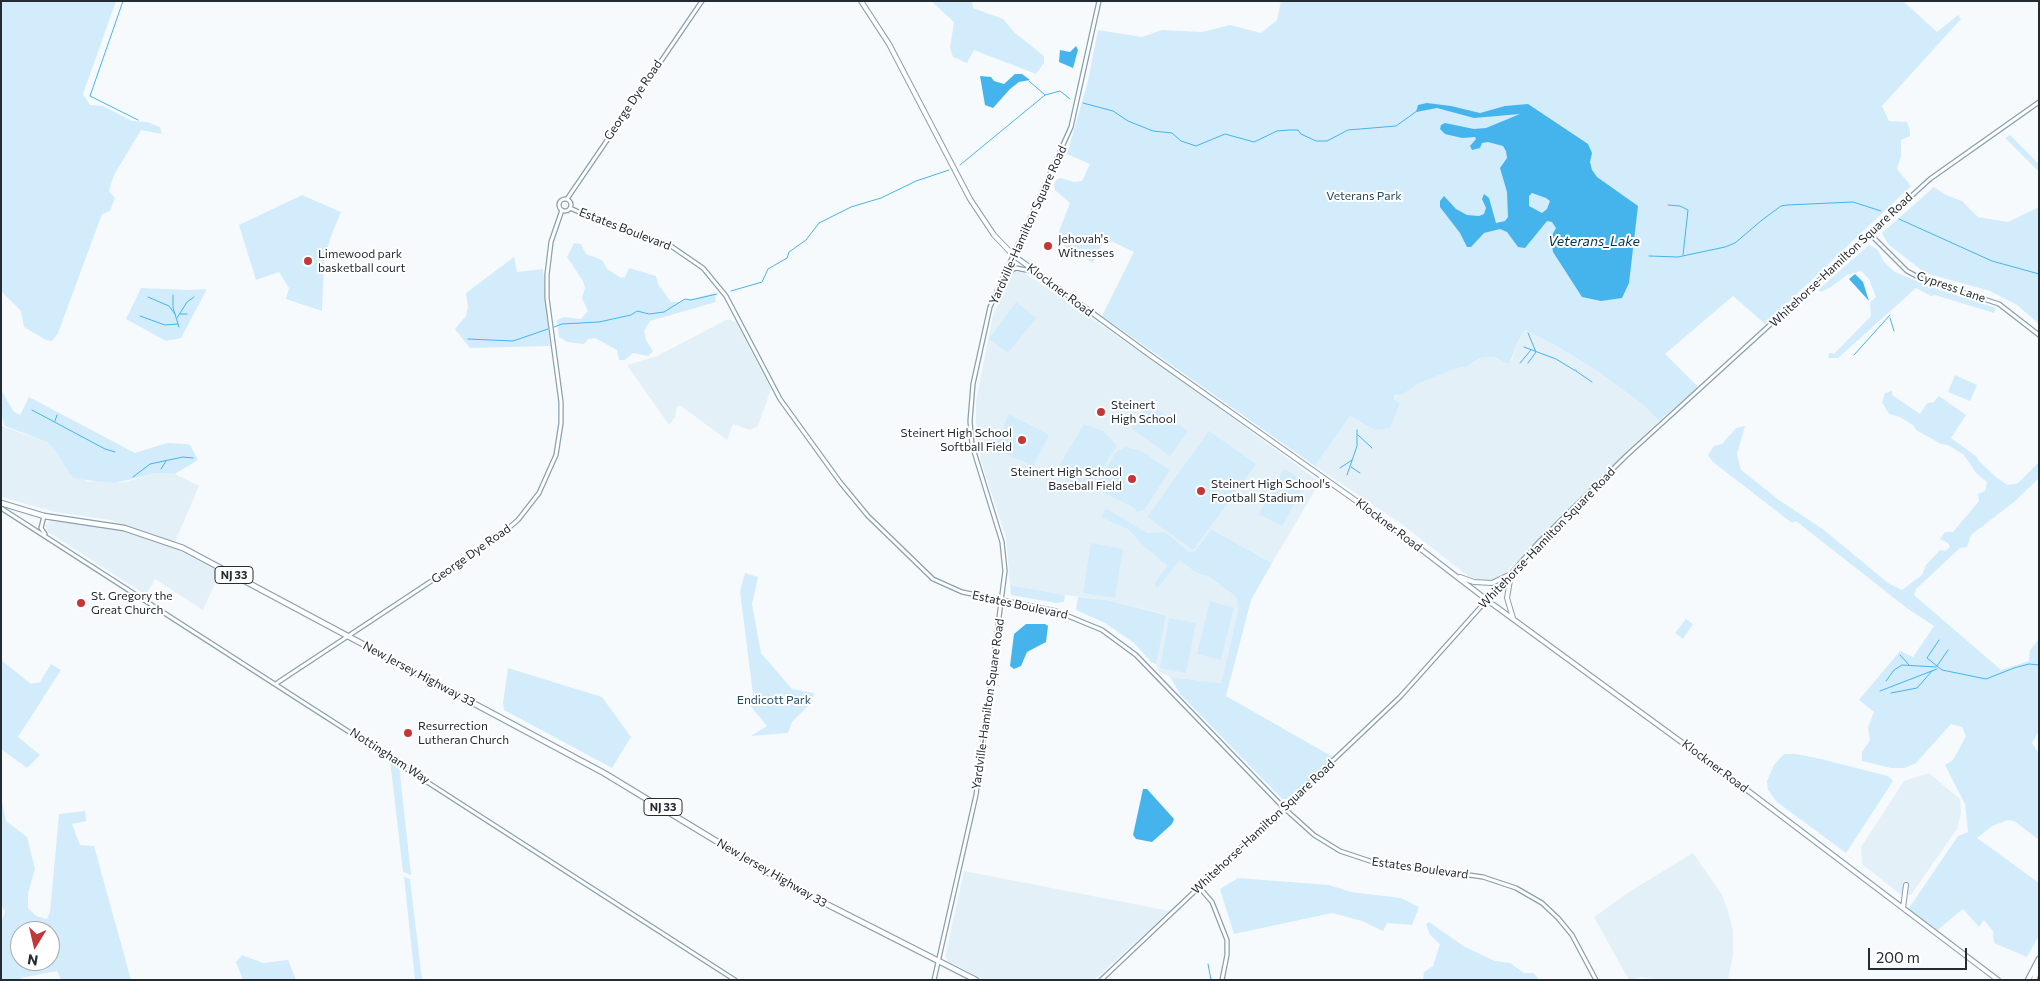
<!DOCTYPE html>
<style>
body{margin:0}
#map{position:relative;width:2040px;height:981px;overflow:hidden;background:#f6fafd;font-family:Commissioner,sans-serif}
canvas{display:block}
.frame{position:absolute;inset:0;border:2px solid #232c32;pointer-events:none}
.north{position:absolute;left:10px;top:921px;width:50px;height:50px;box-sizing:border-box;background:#fff;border:1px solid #a7abad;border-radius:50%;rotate:189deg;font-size:14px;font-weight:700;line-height:20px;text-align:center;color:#232c32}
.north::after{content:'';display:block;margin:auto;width:18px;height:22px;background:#c53637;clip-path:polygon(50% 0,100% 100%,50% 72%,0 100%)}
.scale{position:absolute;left:1868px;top:948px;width:99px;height:22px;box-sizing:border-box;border:2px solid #232c32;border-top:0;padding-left:6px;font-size:15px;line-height:18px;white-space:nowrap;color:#232c32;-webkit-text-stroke:4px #fff;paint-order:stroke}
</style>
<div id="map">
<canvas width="2040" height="981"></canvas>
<div class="frame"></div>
<div class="north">N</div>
<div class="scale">200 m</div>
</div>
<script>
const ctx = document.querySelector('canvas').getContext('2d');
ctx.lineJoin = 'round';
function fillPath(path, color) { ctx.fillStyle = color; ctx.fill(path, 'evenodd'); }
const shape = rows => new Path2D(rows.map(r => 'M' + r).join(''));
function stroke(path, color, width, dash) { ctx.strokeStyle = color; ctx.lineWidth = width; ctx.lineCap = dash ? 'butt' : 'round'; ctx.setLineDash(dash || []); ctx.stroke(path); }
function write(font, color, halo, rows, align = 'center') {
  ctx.font = font + ' Commissioner,sans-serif'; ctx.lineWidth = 4; ctx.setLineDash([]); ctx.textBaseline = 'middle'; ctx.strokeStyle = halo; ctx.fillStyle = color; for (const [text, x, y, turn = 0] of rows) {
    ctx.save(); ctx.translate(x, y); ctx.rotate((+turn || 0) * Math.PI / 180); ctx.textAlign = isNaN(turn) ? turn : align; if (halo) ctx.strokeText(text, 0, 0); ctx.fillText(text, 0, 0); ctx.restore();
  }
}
const built = shape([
 [1014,271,1024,273,1054,292,1186,384,1320,482,1272,563,1211,529,1195,551,1189,552,1166,532,1147,534,1106,508,1102,516,1129,530,1140,543,1167,566,1155,584,1158,588,1178,559,1196,573,1208,576,1236,597,1238,610,1221,683,1170,677,1158,671,1156,664,1165,614,1107,600,1065,595,1010,585,1006,538,981,461,976,423,976,401,993,315],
 [728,319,736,322,771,389,758,426,750,430,733,424,727,440,681,406,677,406,675,417,669,425,627,365,657,356],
 [1525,330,1555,345,1597,371,1642,404,1659,421,1504,574,1494,580,1482,581,1468,576,1403,525,1315,466,1350,416,1374,430,1400,403,1394,399,1398,394,1403,394,1420,383,1457,368,1466,367,1480,358,1495,357,1507,364,1512,360,1517,343],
 [1,426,47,442,57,453,70,475,89,482,100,480,115,483,125,482,157,473,175,474,199,486,175,542,110,520,55,512,1,497],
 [52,521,114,529,142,537,172,547,220,572,203,610,155,579,146,595,48,532,45,525],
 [1929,773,1960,799,1961,813,1957,829,1911,895,1901,895,1862,864,1861,847,1904,781],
 [1693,853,1722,895,1728,911,1733,930,1733,954,1728,980,1665,980,1641,977,1629,980,1594,917,1629,892],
 [964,871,1170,911,1094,980,985,980,949,962,945,957]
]);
const green = shape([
 [1,1,116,1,83,94,90,105,103,106,132,121,147,122,160,127,162,134,141,130,114,175,109,191,115,198,110,211,102,214,58,333,52,341,46,340,24,327,21,311,1,291],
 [931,1,972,1,973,8,1003,19,1015,33,1044,56,1044,63,1036,74,974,50,967,63,953,57,950,48,954,22],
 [1281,1,1903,1,1937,32,1958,15,1961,19,1882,106,1889,121,1907,122,1910,130,1910,136,1901,140,1901,156,1897,169,1911,186,1765,324,1733,296,1665,354,1698,387,1659,421,1642,404,1597,371,1555,345,1525,330,1517,343,1510,363,1507,364,1495,357,1480,358,1466,367,1457,368,1420,383,1403,394,1395,395,1394,399,1400,403,1390,428,1374,430,1350,416,1315,466,1102,316,1134,252,1105,238,1093,263,1065,247,1059,231,1070,203,1055,190,1054,185,1056,180,1061,178,1074,182,1082,181,1090,164,1067,154,1088,81,1098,30,1142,37,1162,30,1202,32,1230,25,1261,33,1277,20],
 [2010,135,2039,164,2039,172,2005,138],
 [1934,187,1946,195,1962,201,1978,217,2008,222,2039,207,2039,324,2017,305,1990,291,1925,273,1888,244,1882,233],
 [302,195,341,212,330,239,324,262,322,311,286,299,289,288,279,272,256,280,239,225],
 [574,243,581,244,586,254,602,260,607,269,621,278,625,277,629,268,656,276,658,284,671,302,679,302,715,293,716,302,650,321,644,331,646,340,653,351,648,356,633,353,625,360,619,360,617,350,595,338,588,339,584,344,567,342,559,337,557,320,564,317,581,319,588,311,582,298,585,288,583,281,567,257],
 [1869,245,1877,249,1884,262,1895,272,1934,288,1996,308,1994,313,1935,295,1931,296,1916,288,1838,358,1828,358,1829,353,1834,354,1871,316,1870,302,1876,297,1869,279,1861,271,1847,275,1831,287,1821,292,1818,290],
 [514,257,517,272,543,269,550,346,470,348,455,329,466,316,468,307,466,293],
 [141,288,188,290,207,289,181,338,166,341,126,319],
 [1016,302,1036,318,1008,353,989,339],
 [1955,375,1977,385,1970,401,1948,392],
 [1,390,14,412,20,415,29,397,135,453,167,443,186,444,190,445,198,460,175,474,157,473,115,483,76,479,70,475,57,453,47,442,5,426,1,414],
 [1892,391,1892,395,1920,414,1927,403,1934,402,1939,396,1966,415,1951,438,1977,457,1979,461,1997,478,2008,485,2018,483,2039,462,2039,478,2014,502,1971,535,1967,547,1960,548,1916,589,1914,595,2001,670,2029,661,2030,650,2039,639,2039,731,2032,743,2039,754,2039,840,2014,821,2008,820,1992,826,1977,838,2039,883,2039,935,2027,957,1994,943,1993,931,1984,920,1979,927,1963,909,1935,932,1907,911,1958,836,1968,832,1965,804,1945,765,1953,760,1966,736,1962,727,1951,724,1916,763,1905,768,1891,768,1862,761,1862,752,1870,740,1868,727,1874,712,1859,700,1900,651,1913,657,1934,626,1908,609,1796,521,1792,523,1713,462,1708,455,1714,446,1722,444,1736,428,1745,426,1737,454,1741,470,1779,500,1824,530,1888,583,1902,590,1922,575,1926,565,1940,550,1945,551,1950,547,1948,543,1940,539,1945,532,1953,532,1979,501,1978,494,1985,491,1987,482,1976,473,1964,455,1948,445,1941,444,1916,430,1914,426,1900,417,1889,414,1882,402,1885,393],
 [1149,403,1188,431,1170,456,1131,428],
 [1009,414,1049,435,1033,466,997,450,996,445],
 [1084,424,1103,431,1117,445,1089,491,1072,485,1056,471],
 [1209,431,1256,464,1194,549,1192,549,1147,517],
 [1125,447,1141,451,1170,470,1144,510,1138,512,1131,506,1094,488,1116,452],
 [1284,469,1306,482,1282,526,1259,514],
 [1106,508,1147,533,1166,532,1189,552,1195,551,1211,529,1272,563,1251,600,1226,696,1333,757,1289,799,1282,799,1180,694,1170,677,1221,683,1238,610,1236,597,1208,576,1196,573,1179,560,1158,588,1154,584,1167,566,1140,543,1129,530,1101,517],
 [1091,543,1123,549,1115,598,1083,593],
 [745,573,758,577,752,604,761,653,792,689,814,693,812,702,792,722,788,733,751,736,767,726,748,703,753,694,740,591],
 [1010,585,1065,595,1064,602,1056,603,1011,595],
 [1078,597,1107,600,1166,615,1156,664,1151,662,1134,643,1105,623,1076,610],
 [1210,601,1234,608,1221,660,1197,654],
 [1169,618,1196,623,1186,673,1160,668],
 [1686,619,1693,624,1683,639,1675,633],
 [1,660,31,684,40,682,51,664,61,670,18,737,40,755,27,768,1,749],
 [508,668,602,697,631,737,612,768,504,710,503,703],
 [1784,754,1796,754,1821,759,1888,776,1893,781,1846,853,1777,802,1768,790,1767,781,1774,765],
 [390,760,399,765,411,875,403,872],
 [1,797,6,821,27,837,35,869,28,893,28,908,36,916,47,919,50,912,59,814,85,811,86,821,72,824,80,845,94,846,131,980,61,980,57,971,21,978,21,980,1,980,1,923,5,912,1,904],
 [20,931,50,931,50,961,20,961],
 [404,877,410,879,422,980,415,980],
 [1238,878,1329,885,1351,892,1401,898,1419,907,1412,925,1387,923,1383,931,1362,921,1332,913,1234,934,1220,889],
 [1429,922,1465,947,1495,961,1510,963,1524,973,1533,973,1540,980,1423,980,1424,972,1433,966,1440,944,1430,935,1426,924],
 [242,955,263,963,288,960,296,980,243,980,236,962]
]);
const water = shape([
 [1076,46,1078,50,1073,68,1059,62,1060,50,1070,52],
 [1015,74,1022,74,1030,80,1019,82,1010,89,993,108,985,105,980,76,991,77,994,81,1004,84],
 [1427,103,1451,106,1480,113,1505,106,1528,104,1588,144,1592,153,1590,162,1592,170,1597,177,1638,206,1629,283,1622,298,1601,301,1582,297,1553,252,1551,237,1556,228,1552,222,1547,221,1525,248,1518,247,1507,232,1500,229,1484,233,1471,247,1467,247,1460,233,1440,207,1440,201,1444,196,1456,209,1467,215,1479,216,1484,214,1486,208,1482,199,1484,194,1489,198,1496,223,1505,221,1508,217,1507,192,1500,168,1507,158,1506,151,1503,146,1488,142,1482,143,1480,148,1472,150,1470,146,1476,139,1475,137,1462,138,1445,134,1440,129,1441,125,1445,123,1474,129,1486,128,1520,114,1474,118,1437,108,1416,112,1418,105],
 [1532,193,1546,198,1550,201,1547,209,1542,213,1529,206,1529,196],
 [1855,274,1863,282,1869,301,1849,279],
 [1026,624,1045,624,1048,626,1046,642,1027,652,1021,666,1014,669,1010,666,1014,634],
 [1143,789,1147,789,1174,819,1172,824,1152,842,1136,839,1133,835]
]);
const stream = shape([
 [123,1,90,96,138,120],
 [1029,81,1045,95,1060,91,1070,99],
 [1083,103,1113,111,1128,121,1153,131,1172,133,1181,141,1196,146,1225,134,1254,142,1277,131,1289,130,1298,130,1301,134,1316,141,1327,141,1348,130,1396,126,1417,111],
 [960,165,1045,95],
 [1668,205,1680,206,1688,210,1683,255],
 [1899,219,1992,261,2039,274],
 [1649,256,1678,257,1725,247,1735,243,1762,220,1781,206,1787,205,1853,202,1881,211],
 [731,291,762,282,768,269,787,258,789,252,806,240,819,223,851,207,881,198,916,181,949,170],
 [173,295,173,308,179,327],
 [148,297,169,306,175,314],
 [180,314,187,314],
 [140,316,165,325,178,324],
 [177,318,187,302,194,297],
 [1890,318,1894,331],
 [554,327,562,324,599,322,631,315,637,311,649,314,664,312,685,299,691,300,717,294],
 [468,339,513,341,548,329],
 [1524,347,1556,359,1574,370,1576,370],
 [1854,355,1890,315],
 [1520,363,1531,350],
 [1528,363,1536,352,1528,333],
 [1576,371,1592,382],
 [32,410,105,449,115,452],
 [55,421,57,415],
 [1358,435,1372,448],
 [1351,467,1360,473],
 [1340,468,1352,460],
 [161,469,166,461],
 [1347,475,1357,446,1357,430],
 [133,477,150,464,183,457,193,458],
 [1939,640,1927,658,1942,670,1986,679,2014,668,2029,664,2039,665],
 [1900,655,1909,665],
 [1937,666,1948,650],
 [1886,681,1894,670,1902,665,1936,667],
 [1880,691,1937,669],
 [1891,693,1917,688,1932,671],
 [1208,964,1211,980]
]);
const tertiary = shape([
 '559 205a6 6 0 1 1 12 0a6 6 0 1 1-12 0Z',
 [567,199,702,1],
 [570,208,601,222,668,244,703,268,726,296,780,399,840,482,868,516,933,579,962,592,1056,611,1102,630,1136,655,1284,808,1314,835,1340,851,1370,861,1483,877,1516,888,1542,903,1558,918,1572,935,1596,980],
 [1869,233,1907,271,1922,279,1999,304,2039,335],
 [1004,274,1016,268,1036,272],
 [1,508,735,980],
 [44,516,41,528,45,534],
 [277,683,498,537,518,520,539,493,556,455,561,423,561,402,547,298,547,275,551,242,562,210],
 [1199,887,1212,902,1227,940,1227,955,1222,980],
 [934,980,976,795,1005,571,1002,542,972,445,970,421,973,384,990,307,1071,127,1099,1],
 [1101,980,1400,697,1538,543,1626,456,1930,179,2039,102]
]);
const secondary = shape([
 [861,1,889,44,970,199,994,235,1013,255,1147,353,1379,517,1487,600,1747,790,1998,980],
 [1511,574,1507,598,1513,618],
 [1460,577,1474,582,1492,583,1511,574],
 [1903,908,1906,885]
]);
const primary = shape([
 [1,503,44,516,124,528,183,548,604,773,787,884,976,980],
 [2028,980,2039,959],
 [2034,980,2039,965]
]);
const markers = [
 [1048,246,5,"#c53637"],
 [308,261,5,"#c53637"],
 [1101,412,5,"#c53637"],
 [1022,440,5,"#c53637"],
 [1132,479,5,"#c53637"],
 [1201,491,5,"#c53637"],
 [81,603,5,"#c53637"],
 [408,733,5,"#c53637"]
];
const shields = [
 [234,575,38],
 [663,807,38]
];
const shieldNames = [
 ["NJ 33",234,575],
 ["NJ 33",663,807]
];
const streetNames = [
 ["George Dye Road",633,100,-56],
 ["Yardville-Hamilton Square Road",1028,225,-66],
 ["Estates Boulevard",625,229,21],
 ["Whitehorse-Hamilton Square Road",1841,260,-43],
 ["Cypress Lane",1951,287,19],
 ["Klockner Road",1060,290,37],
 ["Klockner Road",1389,525,37],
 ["Whitehorse-Hamilton Square Road",1547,538,-46],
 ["George Dye Road",471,554,-35],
 ["Estates Boulevard",1020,605,12],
 ["New Jersey Highway 33",419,674,28],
 ["Yardville-Hamilton Square Road",988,704,-82],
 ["Nottingham Way",390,756,33],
 ["Klockner Road",1715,766,37],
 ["Whitehorse-Hamilton Square Road",1263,827,-43],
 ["Estates Boulevard",1420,868,8],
 ["New Jersey Highway 33",772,873,30]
];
const parkNames = [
 ["Veterans Park",1364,196],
 ["Endicott Park",774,700]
];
const poiNames = [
 ["Jehovah's",1058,239],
 ["Witnesses",1058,253],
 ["Limewood park",318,254],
 ["basketball court",318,268],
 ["Steinert",1111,405],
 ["High School",1111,419],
 ["Steinert High School",1012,433,"right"],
 ["Softball Field",1012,447,"right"],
 ["Steinert High School",1122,472,"right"],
 ["Baseball Field",1122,486,"right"],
 ["Steinert High School's",1211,484],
 ["Football Stadium",1211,498],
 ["St. Gregory the",91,596],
 ["Great Church",91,610],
 ["Resurrection",418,726],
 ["Lutheran Church",418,740]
];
const waterNames = [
 ["Veterans_Lake",1594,241]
];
fillPath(built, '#e4f0f8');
fillPath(green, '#d3ecfb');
fillPath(water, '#45b4ed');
stroke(stream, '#45b4ed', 1);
stroke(tertiary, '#8aa0ae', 5.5);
stroke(secondary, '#8aa0ae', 6);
stroke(primary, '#8aa0ae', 7);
stroke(tertiary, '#fff', 3);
stroke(secondary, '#fff', 4);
stroke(primary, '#fff', 4.5);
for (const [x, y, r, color] of markers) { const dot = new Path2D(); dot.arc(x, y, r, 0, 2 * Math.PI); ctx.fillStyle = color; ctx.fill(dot); stroke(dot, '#fff', 2); }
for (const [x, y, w] of shields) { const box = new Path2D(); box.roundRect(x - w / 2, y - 8.5, w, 17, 4); ctx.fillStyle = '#fff'; ctx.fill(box); stroke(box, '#232c32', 1); }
write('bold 11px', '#232c32', null, shieldNames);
write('12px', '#232c32', '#fff', streetNames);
write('12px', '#1f4b64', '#fff', parkNames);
write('12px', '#232c32', '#fff', poiNames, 'left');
write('italic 14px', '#06374e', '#fff', waterNames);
</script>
